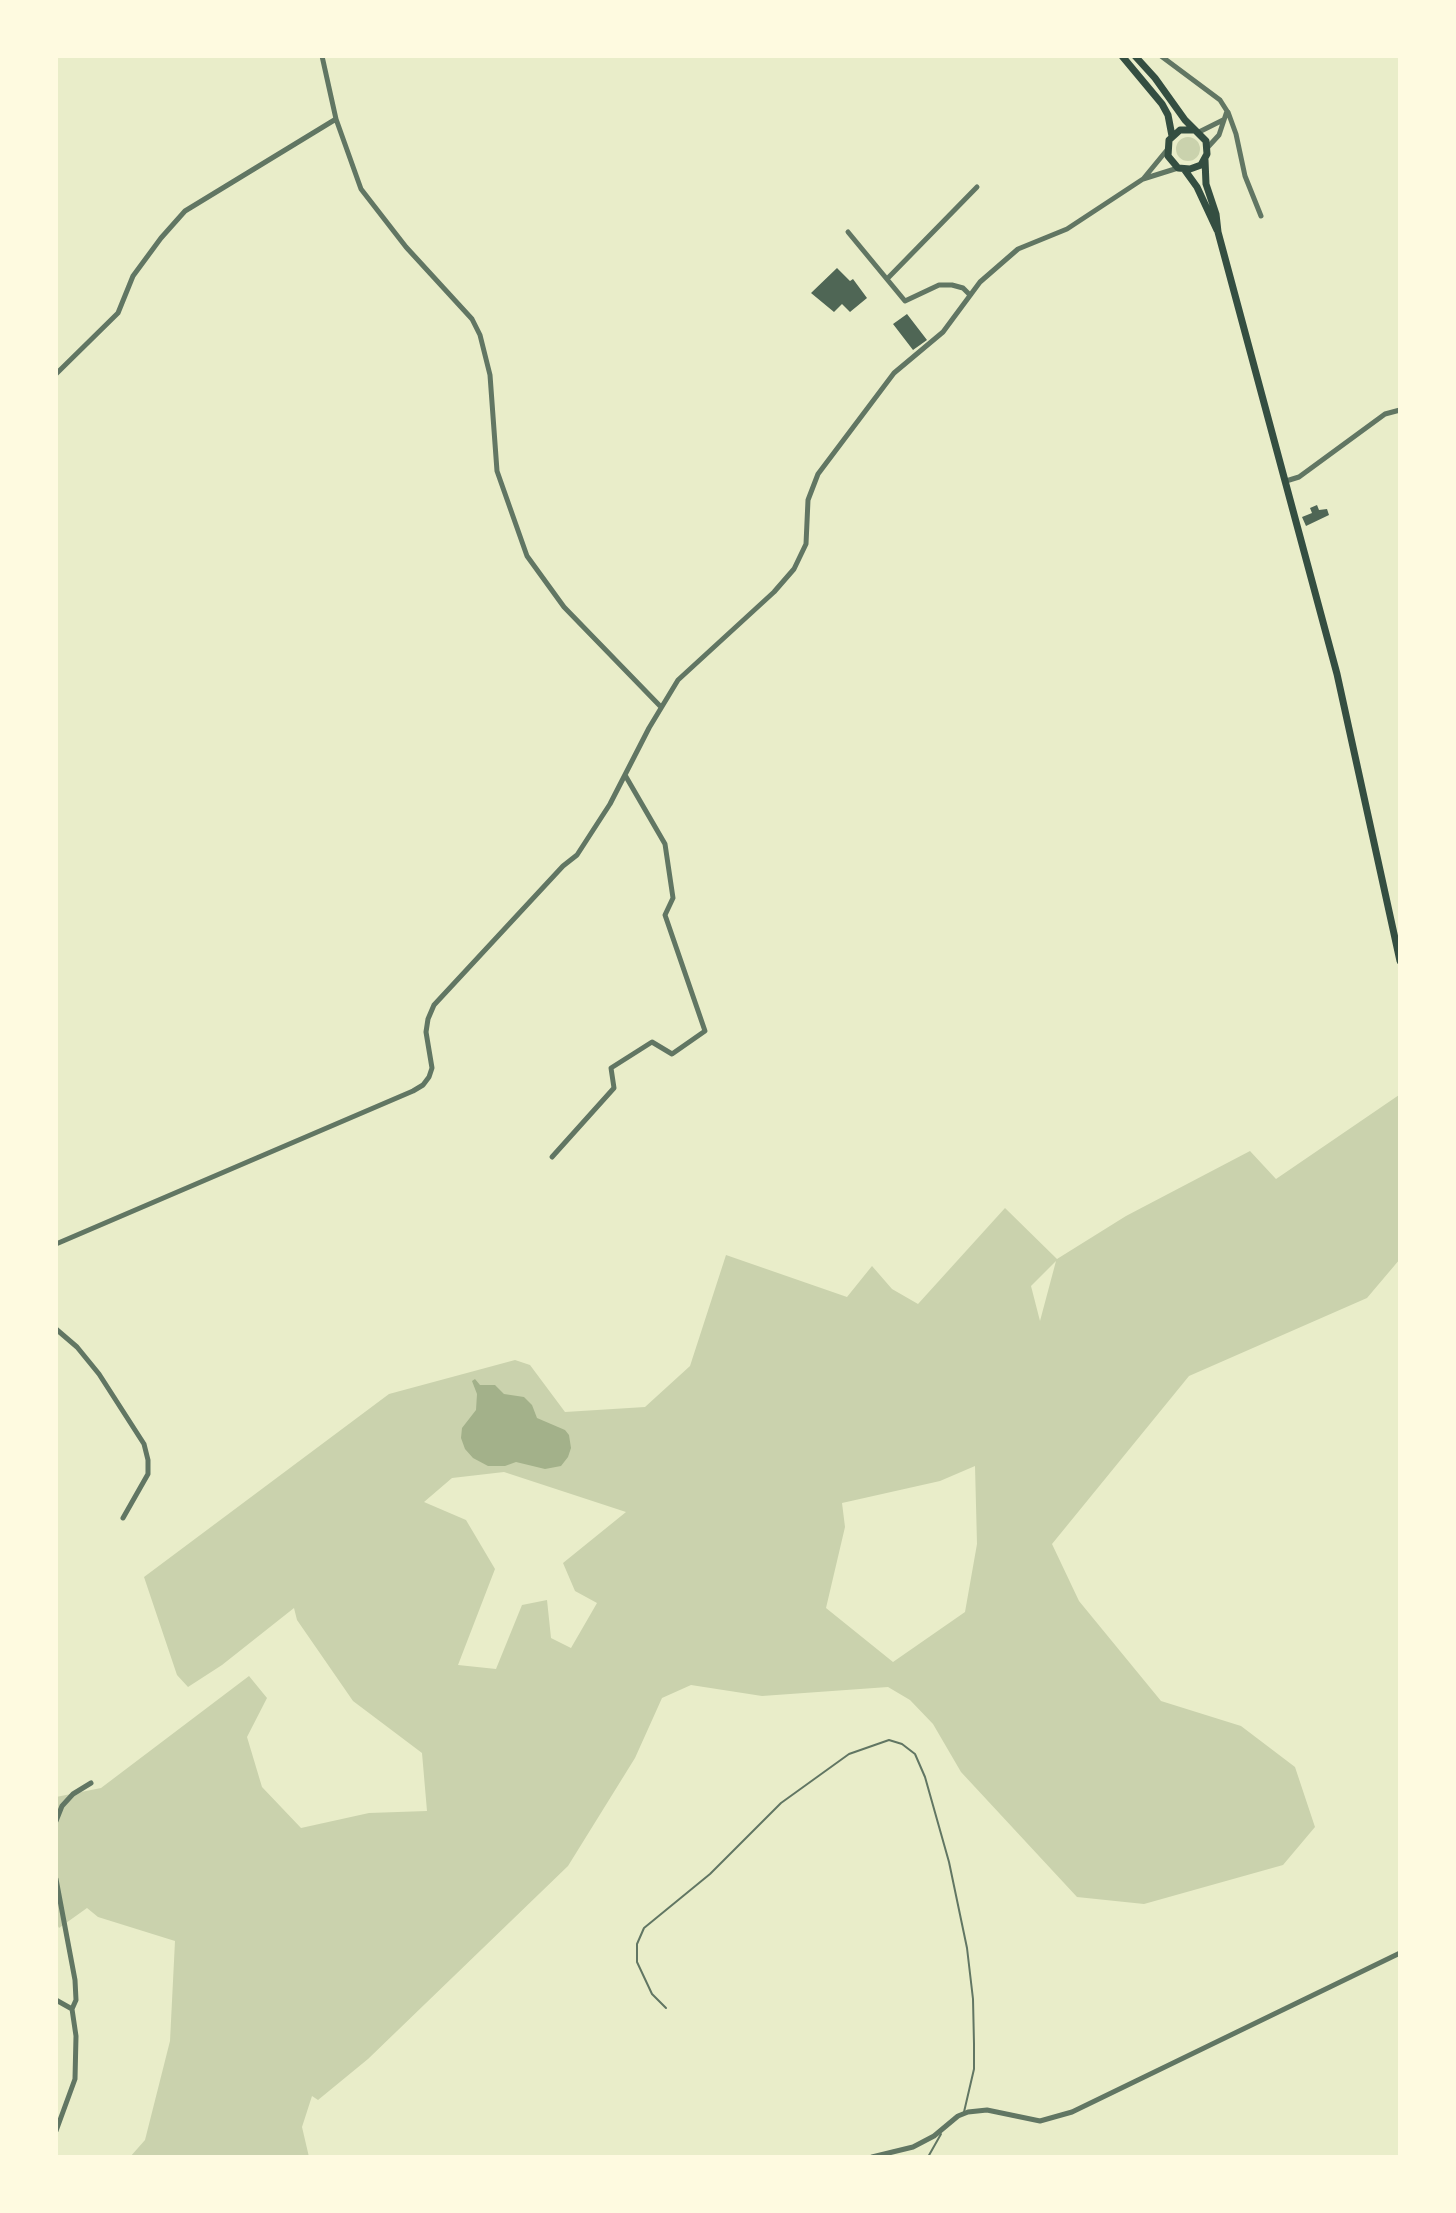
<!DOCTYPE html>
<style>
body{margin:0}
#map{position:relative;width:1456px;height:2213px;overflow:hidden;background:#e9edc9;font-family:Raleway,sans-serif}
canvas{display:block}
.frame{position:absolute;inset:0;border:58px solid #fefae0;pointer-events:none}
</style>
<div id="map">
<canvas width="1456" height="2213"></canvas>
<div class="frame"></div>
</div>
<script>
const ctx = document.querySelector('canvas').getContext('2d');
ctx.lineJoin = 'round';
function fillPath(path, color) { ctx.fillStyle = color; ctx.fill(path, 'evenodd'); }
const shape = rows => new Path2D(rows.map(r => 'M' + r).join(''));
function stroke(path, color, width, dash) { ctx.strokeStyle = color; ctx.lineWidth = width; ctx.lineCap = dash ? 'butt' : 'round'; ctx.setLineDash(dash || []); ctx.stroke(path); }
const green = shape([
 '1176 149a12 12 0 1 1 24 0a12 12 0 1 1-24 0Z',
 [1399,1095,1400,1259,1367,1298,1189,1376,1052,1544,1079,1601,1161,1701,1241,1726,1295,1767,1315,1827,1283,1865,1144,1904,1077,1897,961,1772,933,1724,910,1700,888,1687,762,1696,691,1685,662,1698,635,1758,568,1866,368,2059,318,2100,312,2096,302,2127,309,2157,130,2157,145,2140,170,2041,175,1941,98,1917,87,1908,59,1928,56,1922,56,1797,101,1788,249,1676,267,1698,247,1737,262,1787,301,1828,369,1813,427,1811,422,1753,353,1701,297,1620,294,1608,222,1665,188,1687,177,1675,144,1577,389,1394,515,1360,530,1365,565,1412,645,1407,690,1366,726,1255,847,1297,872,1266,892,1289,918,1304,1005,1208,1057,1259,1126,1216,1250,1151,1276,1179],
 [1056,1261,1040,1321,1031,1286],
 [975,1466,977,1544,965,1612,893,1662,826,1608,845,1527,842,1503,940,1481],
 [504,1472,626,1512,563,1563,575,1591,597,1603,571,1648,551,1638,547,1600,522,1605,496,1669,458,1665,495,1569,466,1520,424,1502,452,1478]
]);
const water = shape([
 [475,1379,480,1385,495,1385,504,1394,524,1397,532,1405,537,1418,565,1430,569,1435,571,1448,568,1457,561,1466,545,1469,516,1462,505,1466,488,1466,473,1458,465,1449,461,1438,462,1428,476,1410,477,1394,472,1381]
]);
const building = shape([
 [837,268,850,281,853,279,867,298,850,312,842,304,834,312,811,293],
 [907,314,927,340,913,350,893,324],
 [1317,505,1319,510,1327,509,1329,515,1306,526,1302,517,1312,513,1310,508]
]);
const service = shape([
 [666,2008,652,1994,637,1962,637,1944,644,1928,710,1874,781,1803,849,1754,889,1740,902,1744,915,1754,925,1777,949,1862,967,1948,973,1999,974,2044,974,2069,964,2112],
 [928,2157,941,2134]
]);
const minor = shape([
 [322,56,336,119,361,189,406,247,472,319,480,335,490,375,497,471,527,556,564,607,661,707],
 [1161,56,1220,100,1227,111,1219,135,1208,147],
 [1228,112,1236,134,1245,176,1261,216],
 [1199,132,1223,120],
 [1144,178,1167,150],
 [848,232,905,301,939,285,952,285,963,288,970,295],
 [887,279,977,187],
 [56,374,118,313,133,276,161,238,185,211,336,119],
 [1286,481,1299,477,1385,414,1400,410],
 [552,1157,614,1088,611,1068,652,1042,672,1054,705,1031,665,915,673,898,665,844,625,775],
 [56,1244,413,1091,423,1085,429,1077,432,1068,426,1032,428,1019,434,1005,563,866,577,855,610,804,649,728,678,680,774,592,794,569,806,544,808,500,818,474,894,373,943,332,980,282,1018,249,1067,229,1143,179,1178,168],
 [56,1329,77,1347,99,1374,144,1444,148,1460,148,1474,123,1518],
 [56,1821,62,1806,73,1794,91,1783],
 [56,1879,75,1980,76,2000,72,2009,76,2036,75,2079,56,2131],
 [56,2000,72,2009],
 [872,2157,913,2147,934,2136,958,2116,968,2112,987,2110,1040,2121,1072,2112,1400,1953]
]);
const primary = shape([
 [1122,56,1162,104,1168,115,1172,136],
 [1135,56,1155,78,1185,120,1206,141,1207,154,1201,165,1190,169,1178,168,1168,156,1169,140,1180,130,1194,130],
 [1205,160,1206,184,1216,214,1218,232,1337,674,1400,961],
 [1184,169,1197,187,1217,230]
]);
fillPath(green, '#cad2ad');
fillPath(water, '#a3b18a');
fillPath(building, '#4f6655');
stroke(service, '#617663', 2);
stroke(minor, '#617663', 5);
stroke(primary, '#344e41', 7);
</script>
